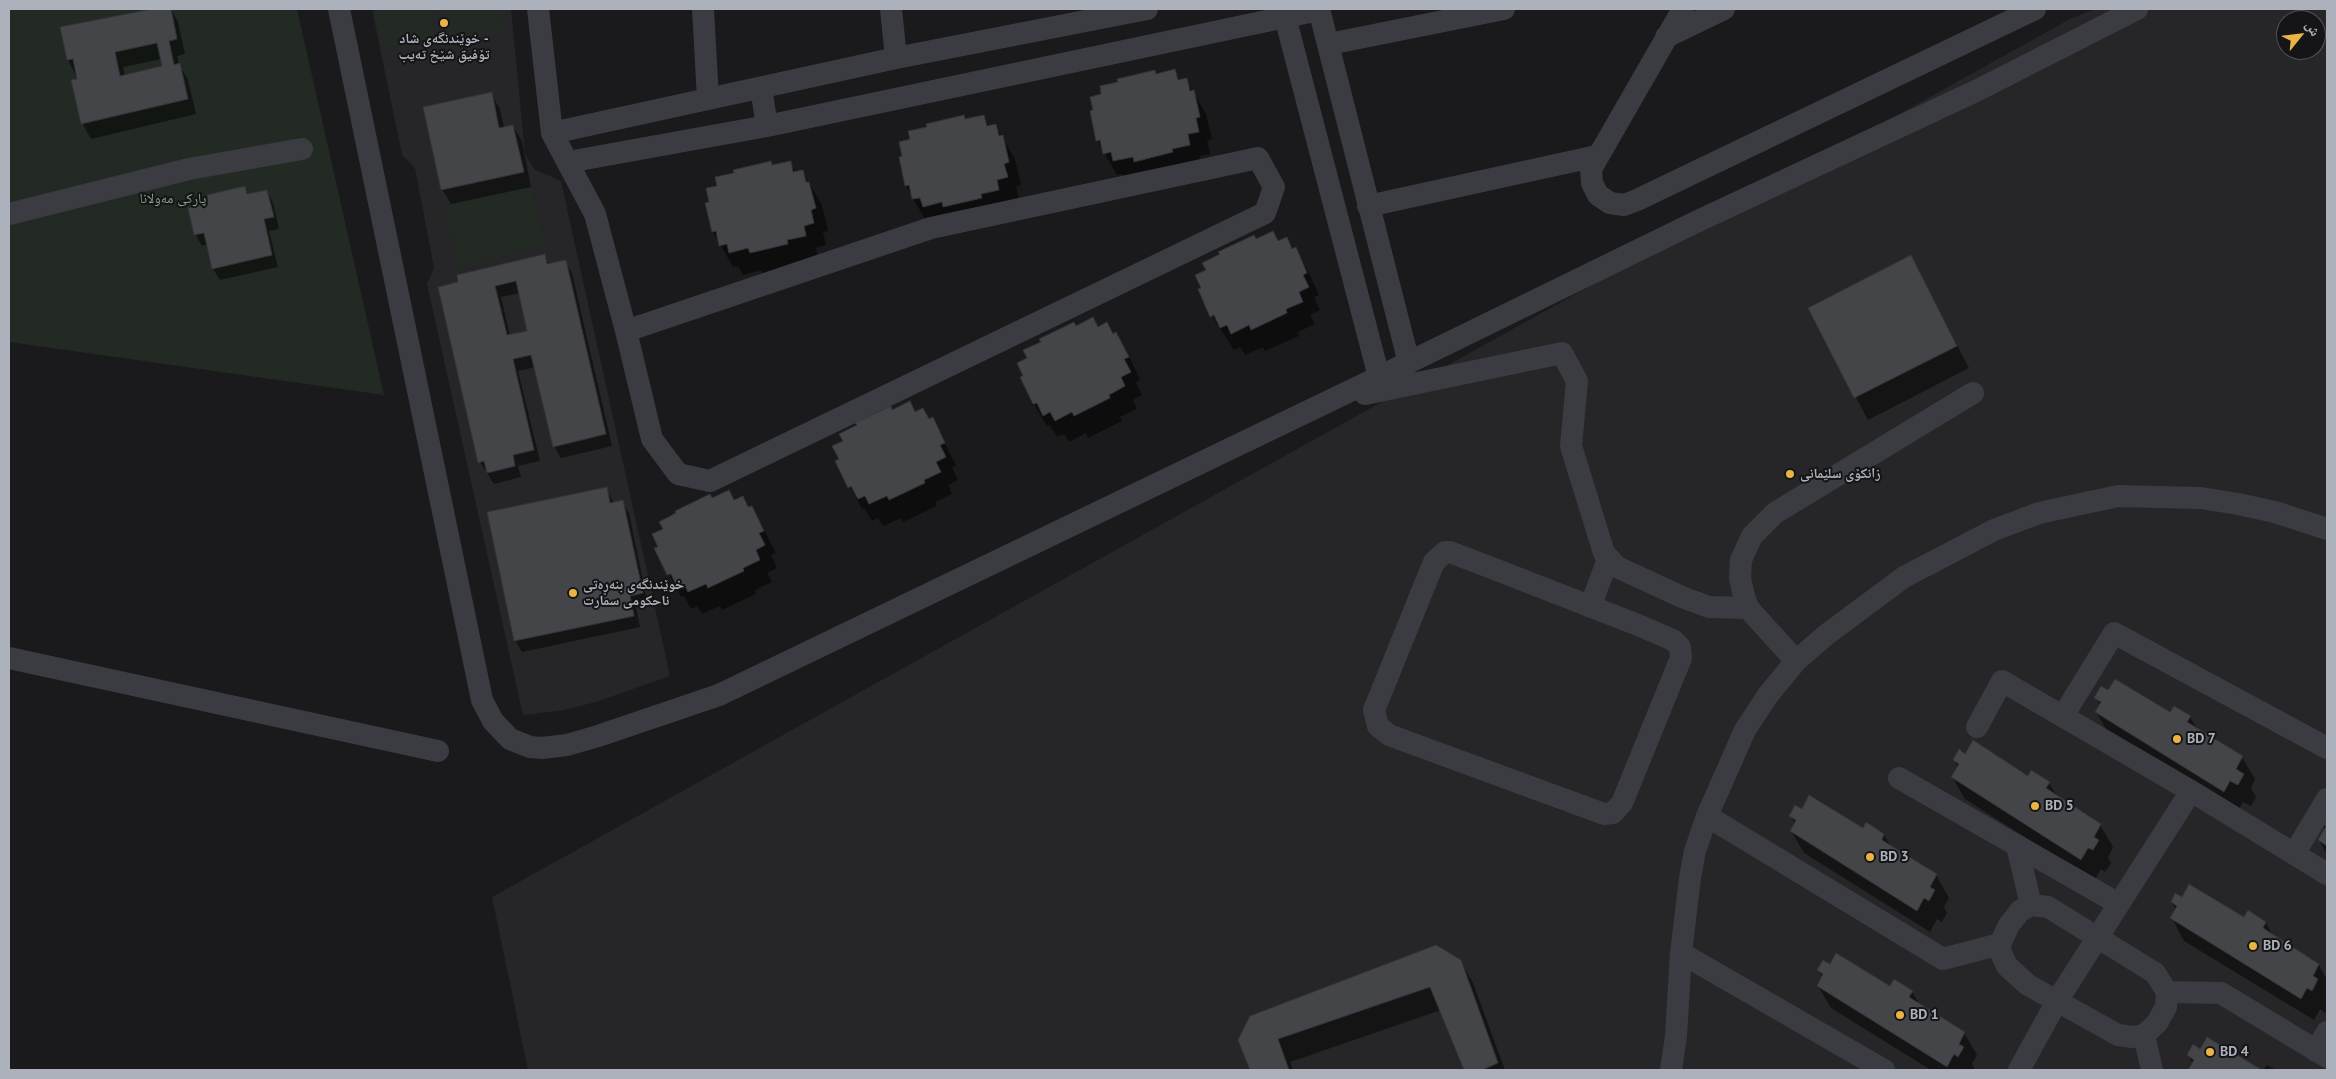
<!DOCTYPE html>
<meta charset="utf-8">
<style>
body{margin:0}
#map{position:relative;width:2336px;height:1079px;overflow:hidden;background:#1a1a1c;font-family:"PT Sans","Noto Naskh Arabic",sans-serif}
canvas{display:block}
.frame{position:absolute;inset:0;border:10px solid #adb1bb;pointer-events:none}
.north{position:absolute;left:2276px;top:10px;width:50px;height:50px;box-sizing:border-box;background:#151517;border:1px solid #525359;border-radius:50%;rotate:61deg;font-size:14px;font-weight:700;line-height:20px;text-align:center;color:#adb1bb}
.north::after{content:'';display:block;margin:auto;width:18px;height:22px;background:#e9b444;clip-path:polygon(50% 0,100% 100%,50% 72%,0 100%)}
</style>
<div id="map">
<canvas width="2336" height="1079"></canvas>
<div class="frame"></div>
<div class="north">ش</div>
</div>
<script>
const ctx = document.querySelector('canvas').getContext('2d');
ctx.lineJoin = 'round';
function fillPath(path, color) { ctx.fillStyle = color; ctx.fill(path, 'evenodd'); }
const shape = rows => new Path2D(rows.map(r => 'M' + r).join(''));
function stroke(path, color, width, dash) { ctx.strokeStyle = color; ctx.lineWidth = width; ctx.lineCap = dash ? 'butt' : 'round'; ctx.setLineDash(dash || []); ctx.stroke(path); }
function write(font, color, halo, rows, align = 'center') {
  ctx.font = font + ' "PT Sans","Noto Naskh Arabic",sans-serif'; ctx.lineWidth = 4; ctx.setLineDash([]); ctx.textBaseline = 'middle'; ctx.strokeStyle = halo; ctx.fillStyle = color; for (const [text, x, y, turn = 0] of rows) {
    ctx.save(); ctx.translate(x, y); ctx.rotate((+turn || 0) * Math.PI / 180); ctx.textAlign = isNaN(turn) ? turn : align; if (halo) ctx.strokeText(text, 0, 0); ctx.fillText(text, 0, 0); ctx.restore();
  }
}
const built = shape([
 [372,9,511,9,525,154,534,169,561,181,670,676,596,702,564,710,523,715,427,284,434,268,415,168,402,155],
 [2095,9,2327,9,2327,1070,528,1070,492,897,2070,19],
 [2286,20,2316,20,2316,50,2286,50]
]);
const green = shape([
 [9,9,297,9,384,395,9,342],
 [375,9,431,9,434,42,383,47],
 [445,9,500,9,503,32,449,38],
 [530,185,545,247,458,267,443,206]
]);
const shadow = shape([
 [159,9,171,9,178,22,185,54,177,56,179,64,188,80,196,114,91,139,82,123,78,80,68,60,61,28],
 [162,59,164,67,125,76,123,67],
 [1155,71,1157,75,1175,71,1180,81,1186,80,1206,114,1212,139,1207,140,1210,154,1200,156,1202,167,1127,183,1122,174,1117,175,1097,140,1095,111,1103,95,1119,83],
 [491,94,500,109,504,128,513,126,522,141,531,187,451,204,442,189],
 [984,116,989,126,995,125,1015,159,1021,185,1016,186,1019,199,926,221,906,186,904,157,912,140,964,117,966,121],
 [790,162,796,173,802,171,822,205,828,231,823,232,826,245,816,248,818,258,764,275,761,270,743,275,738,266,733,267,713,232,711,203,718,187,772,167],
 [244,187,249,195,267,191,273,203,279,229,269,231,278,267,220,280,213,269,208,244,202,246,195,234,210,204],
 [1286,239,1293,250,1295,249,1308,271,1319,295,1314,297,1320,310,1310,315,1315,324,1298,332,1299,336,1265,351,1263,347,1245,355,1240,347,1234,350,1212,316,1255,241,1278,242],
 [544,256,550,265,565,262,572,273,612,446,561,458,554,446,535,367,518,371,540,461,518,466,521,477,494,484,480,462,460,283],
 [520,293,529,332,510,336,501,297],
 [1911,257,1969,368,1868,420,1809,308],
 [1076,327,1098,328,1113,336,1129,356,1140,380,1136,382,1142,395,1133,400,1137,409,1120,417,1122,421,1088,438,1086,433,1069,442,1064,434,1057,437,1050,425,1047,426,1034,404],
 [892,411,915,413,929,420,932,419,956,465,952,467,958,480,948,485,952,494,935,502,937,506,903,522,901,518,883,526,878,518,872,521,864,508,862,509,837,461],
 [606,488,614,504,622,502,629,513,648,605,636,607,640,627,522,652,515,640],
 [712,499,734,501,749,509,752,507,776,553,771,555,777,568,767,573,772,582,755,590,756,594,722,610,720,606,702,614,697,606,691,609,684,596,681,597,656,549,660,547,664,530],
 [2096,698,2190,717,2198,730,2242,757,2255,779,2251,788,2256,797,2251,806,2243,802,2237,813,2109,734,2096,712,2100,705],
 [1966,755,2049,783,2057,796,2100,825,2113,847,2108,858,2111,863,2105,872,2101,869,2094,881,1965,799,1952,777,1958,767,1954,760],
 [1791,816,1884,835,1891,847,1936,875,1949,898,1944,907,1947,913,1942,922,1937,919,1930,932,1804,853,1791,831,1795,824],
 [2327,816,2327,855,2319,840,2325,830,2322,823],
 [2172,902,2245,918,2248,912,2266,923,2273,936,2319,965,2327,980,2327,1009,2325,1013,2320,1009,2314,1020,2184,941,2172,918,2176,910],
 [1460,960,1473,983,1505,1070,1465,1070,1441,1010,1290,1062,1293,1070,1251,1070,1240,1040],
 [1818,970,1912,992,1920,1005,1964,1033,1977,1055,1972,1064,1975,1070,1931,1070,1831,1008,1818,986,1823,978],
 [2207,1038,2259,1070,2190,1070,2193,1064,2188,1055,2201,1050],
 [2267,1065,2276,1070,2263,1070]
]);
const building = shape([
 [152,9,171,9,177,39,169,41,174,65,180,63,188,99,81,124,71,80,77,79,73,59,67,60,60,27,152,9],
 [157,43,162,66,120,76,115,52,157,43],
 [1175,69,1178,80,1187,78,1190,91,1194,90,1200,117,1196,118,1199,132,1188,134,1190,145,1172,149,1173,152,1134,162,1133,157,1113,161,1111,152,1103,154,1100,140,1096,141,1090,111,1093,110,1090,97,1101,94,1100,86,1118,82,1117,79,1155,70,1156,74,1175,69],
 [492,92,499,128,513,125,524,172,441,190,423,107,492,92],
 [964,115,965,119,984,115,987,126,996,124,999,136,1003,135,1009,162,1004,164,1008,177,997,180,999,190,981,194,982,198,943,207,942,202,923,207,920,198,912,199,909,185,905,186,899,157,902,156,899,142,910,139,908,131,927,127,926,124,964,115],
 [771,161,772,165,791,161,793,172,803,170,806,182,809,182,816,208,811,210,814,223,804,226,806,236,787,240,788,244,750,253,748,248,729,253,727,244,719,246,716,231,712,232,705,203,709,202,706,188,717,186,715,177,734,173,733,170,771,161],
 [245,186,247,194,267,190,274,217,264,219,272,255,212,269,204,233,194,235,188,208,208,203,207,195,245,186],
 [1273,231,1278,241,1287,237,1292,249,1296,247,1307,273,1303,275,1309,287,1299,292,1303,302,1286,309,1287,313,1251,330,1249,325,1231,334,1227,325,1220,328,1214,315,1210,317,1198,289,1201,288,1195,275,1206,270,1202,263,1220,254,1218,252,1254,235,1256,239,1273,231],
 [545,254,547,264,566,260,606,434,553,447,531,355,513,359,534,450,513,455,515,466,487,473,484,461,478,463,438,287,458,282,457,275,545,254],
 [516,281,527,331,507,335,495,286,516,281],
 [1911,255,1957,346,1854,398,1808,308,1911,255],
 [1093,317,1098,327,1107,322,1113,334,1116,332,1129,357,1124,359,1131,372,1121,377,1125,386,1109,395,1110,398,1074,416,1072,412,1055,421,1050,412,1043,416,1037,403,1033,404,1020,377,1023,376,1017,363,1027,358,1023,350,1041,342,1039,339,1074,322,1076,326,1093,317],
 [910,401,915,412,923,408,929,419,933,417,945,443,940,445,946,457,936,462,941,472,924,480,925,483,889,500,887,496,869,504,865,496,858,499,851,486,848,488,835,461,839,459,832,446,843,441,839,434,857,425,855,423,891,406,892,410,910,401],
 [607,487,610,503,623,500,643,593,630,596,634,616,514,641,487,512,607,487],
 [729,490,734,500,743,496,748,507,752,506,764,531,759,533,765,545,756,550,760,560,743,568,744,571,708,588,706,584,688,592,684,584,677,587,671,574,667,575,654,548,658,547,652,534,663,529,659,522,676,513,675,511,710,494,712,498,729,490],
 [2115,679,2170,712,2174,706,2191,716,2187,722,2243,756,2236,769,2244,774,2238,785,2230,781,2224,792,2095,712,2101,702,2094,698,2101,686,2108,690,2115,679],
 [1973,740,2028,776,2031,770,2050,782,2046,788,2101,824,2094,837,2099,840,2093,850,2088,848,2081,860,1951,777,1959,764,1953,760,1959,749,1965,754,1973,740],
 [1809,795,1863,828,1866,822,1884,834,1882,840,1937,874,1930,887,1935,890,1929,901,1924,898,1917,911,1790,831,1796,820,1789,816,1795,805,1802,809,1809,795],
 [2327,814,2327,846,2318,840,2326,826,2320,823,2327,814],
 [2189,884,2244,917,2248,910,2266,922,2263,928,2319,964,2313,976,2318,979,2312,991,2307,988,2301,999,2170,918,2177,906,2171,902,2175,893,2182,897,2189,884],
 [1436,945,1461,960,1498,1063,1482,1070,1464,1070,1430,987,1278,1039,1289,1070,1250,1070,1238,1040,1250,1016,1436,945],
 [1836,953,1890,986,1894,979,1913,991,1909,997,1965,1032,1959,1044,1964,1047,1958,1057,1954,1054,1947,1067,1817,986,1823,974,1817,970,1823,960,1830,964,1836,953],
 [2207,1037,2262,1070,2188,1070,2194,1060,2187,1055,2193,1044,2200,1049,2207,1037]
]);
const minor = shape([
 [339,9,482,700,493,721,510,739,530,747,542,748,567,745,598,736,719,695,1379,377,1698,221,1978,90,2137,9],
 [538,9,552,133,595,214,626,331,652,439,678,474,710,481,1265,213,1274,187,1258,158,931,228,626,331],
 [703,9,708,99],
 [891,9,896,58],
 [1283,9,1379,377],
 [1319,9,1409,363],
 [1683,9,1591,169,1592,183,1598,195,1610,203,1624,205,1637,200,2035,9],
 [1666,37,1724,9],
 [1329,44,1504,9],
 [761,88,767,126],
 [552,133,896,58,1147,9],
 [568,162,767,126,1319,10],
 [1368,206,1597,156],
 [9,214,189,169,302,149],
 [1365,394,1562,353,1577,381,1571,446,1604,553,1617,567,1682,597,1709,607,1748,608],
 [1445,552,1450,552,1497,570,1638,625,1673,640,1680,647,1681,658,1622,803,1613,813,1604,814,1389,735,1378,726,1374,710,1434,562,1445,552],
 [1590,607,1608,559],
 [9,658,438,751],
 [1796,661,1748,608,1744,596,1740,578,1741,560,1752,536,1775,513,1973,393],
 [2063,716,2114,633,2327,748],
 [1977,727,2002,681,2191,791,2327,874],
 [1899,778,2119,904],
 [1707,816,1943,959,2000,944,2001,953,2007,966,2028,985,2118,1035,2133,1037,2144,1035,2157,1023,2166,1007,2167,992,2155,973,2048,907,2031,905,2020,911,2009,925,2000,944],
 [2017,846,2031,905],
 [2294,854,2327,799],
 [1681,953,1884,1070],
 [2167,992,2221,993,2327,1057],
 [2144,1035,2152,1070],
 [2316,1051,2327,1032],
 [1671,1070,1676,1036,1681,953,1690,878,1695,851,1707,816,1745,730,1768,695,1796,661,1826,635,1904,577,1994,530,2039,513,2118,496,2201,498,2238,504,2275,512,2327,529],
 [2019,1070,2057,1001,2191,791]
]);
const markers = [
 [444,23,5,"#e9b444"],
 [1790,474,5,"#e9b444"],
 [573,593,5,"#e9b444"],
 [2177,739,5,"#e9b444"],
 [2035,806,5,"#e9b444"],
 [1870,857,5,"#e9b444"],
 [2253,946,5,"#e9b444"],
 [1900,1015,5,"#e9b444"],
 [2210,1052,5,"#e9b444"]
];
const poiNames = [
 ["خوێندنگەی شاد -",444,39,"center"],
 ["تۆفیق شێخ تەیب",444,55,"center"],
 ["زانکۆی سلێمانی",1800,474],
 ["خوێندنگەی بنەڕەتی",583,585],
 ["ناحکومی سمارت",583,601],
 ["BD 7",2187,739],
 ["BD 5",2045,806],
 ["BD 3",1880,857],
 ["BD 6",2263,946],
 ["BD 1",1910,1015],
 ["BD 4",2220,1052]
];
const parkNames = [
 ["پارکی مەولانا",173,199]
];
fillPath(built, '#262629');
fillPath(green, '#222a23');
fillPath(shadow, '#0007');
fillPath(building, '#444549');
stroke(building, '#343438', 1);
stroke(minor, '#3b3c41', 22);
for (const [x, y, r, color] of markers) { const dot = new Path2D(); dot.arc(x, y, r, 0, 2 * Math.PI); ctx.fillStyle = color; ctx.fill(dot); stroke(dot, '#151517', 2); }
write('bold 14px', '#adb1bb', '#151517', poiNames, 'left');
write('14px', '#85a487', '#151517', parkNames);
</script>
